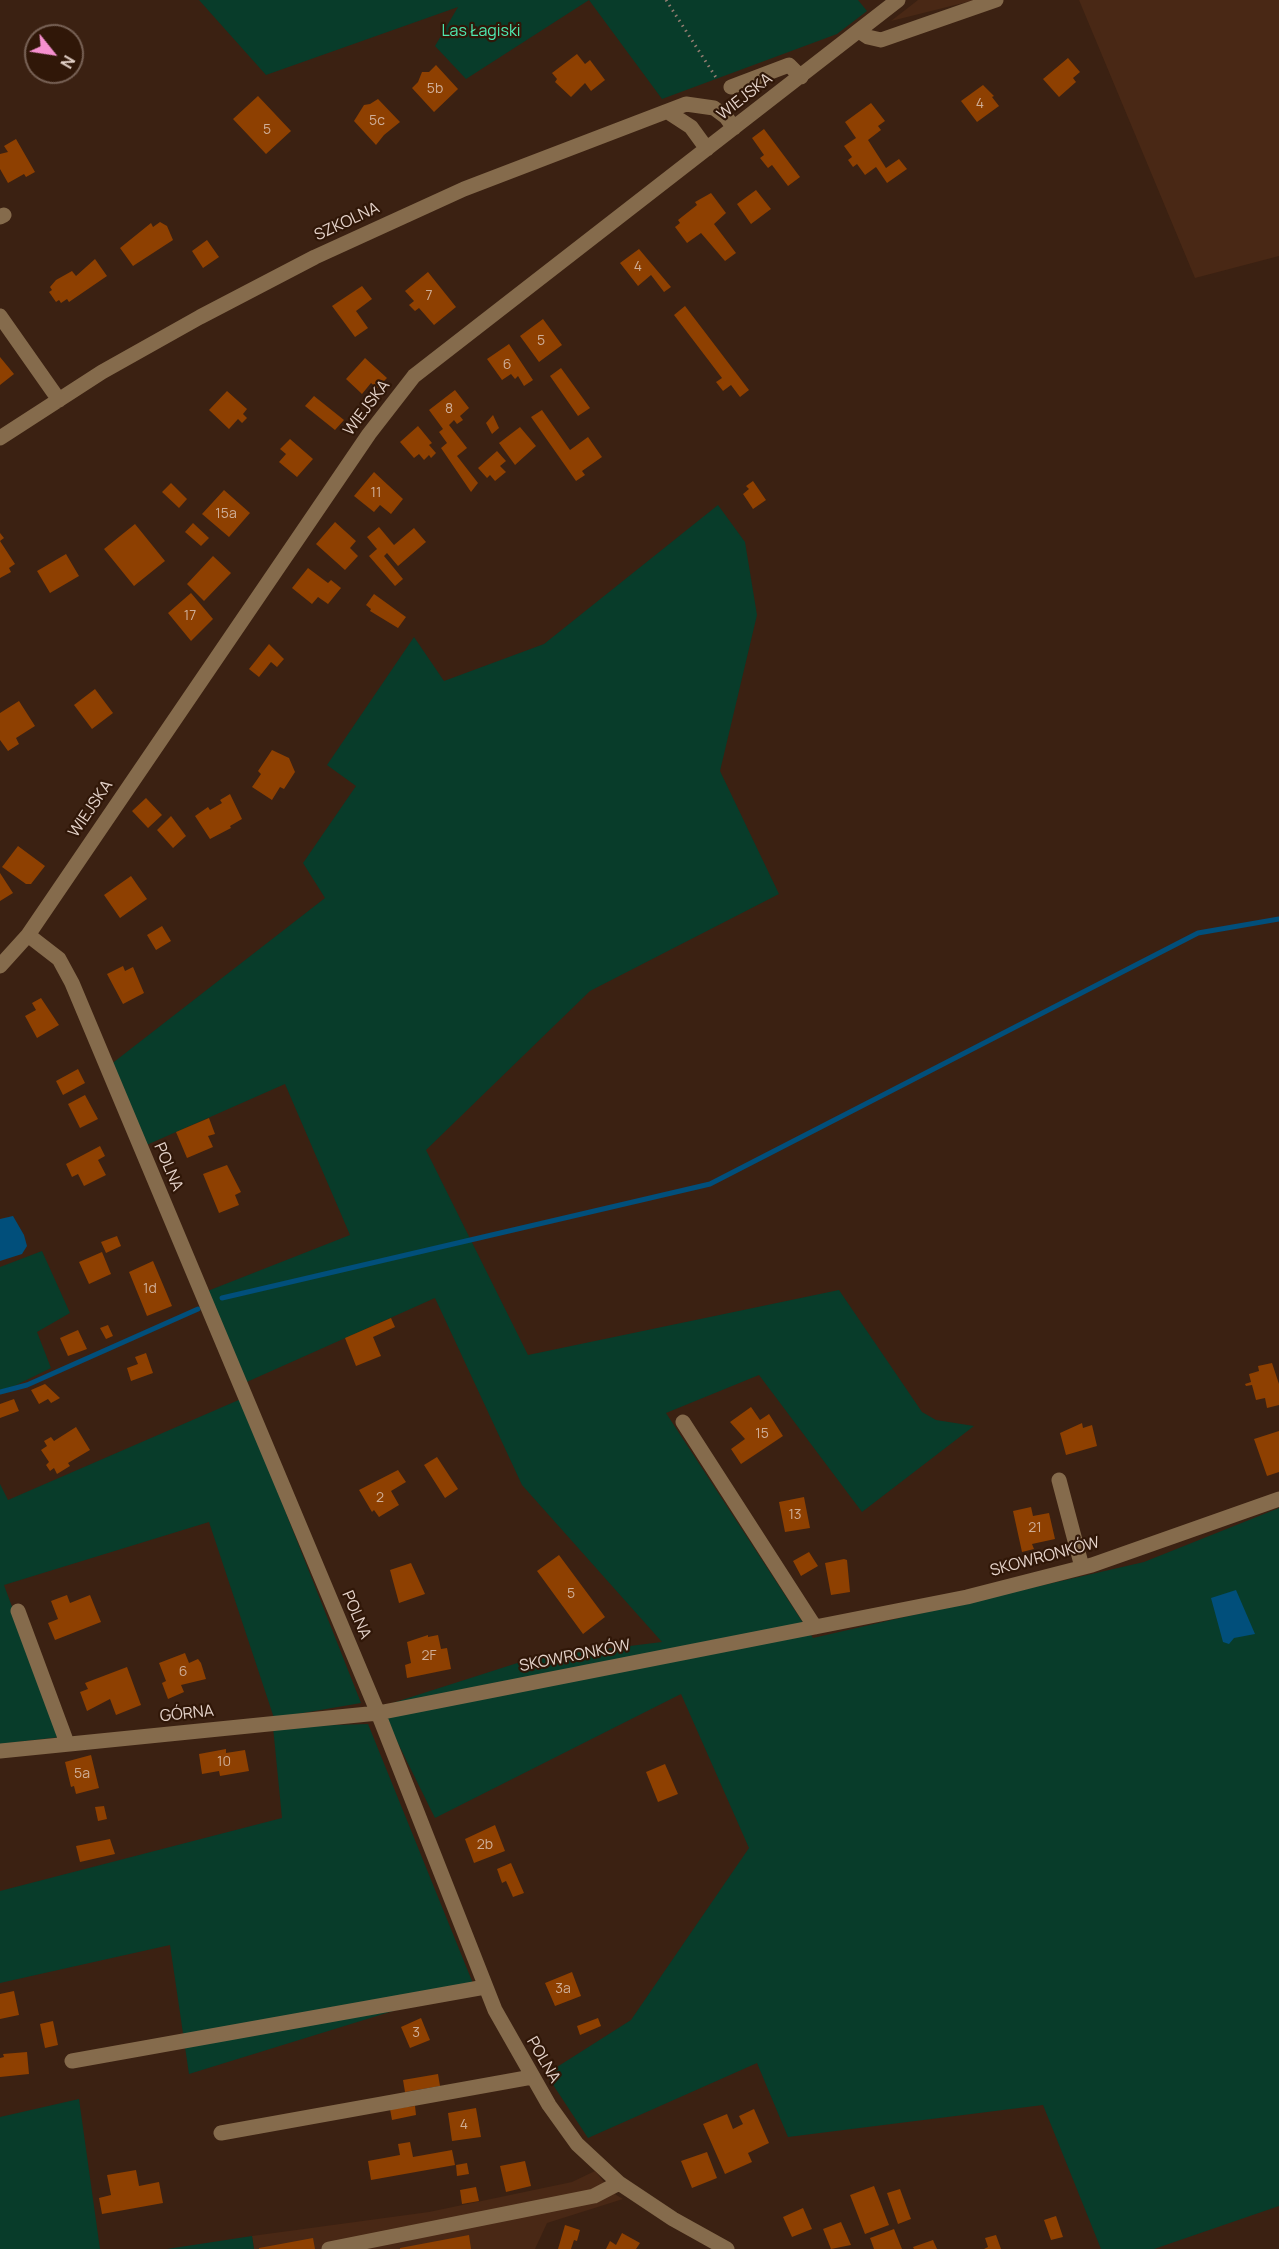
<!DOCTYPE html>
<meta charset="utf-8">
<style>
body{margin:0}
#map{position:relative;width:1279px;height:2249px;overflow:hidden;background:#3b2112;font-family:Manrope,sans-serif}
canvas{display:block}
.north{position:absolute;left:24px;top:24px;width:60px;height:60px;box-sizing:border-box;background:#301708;border:2px solid #786256;border-radius:50%;rotate:120deg;font-size:16px;font-weight:700;line-height:24px;text-align:center;color:#e5d3ca}
.north::after{content:'';display:block;margin:auto;width:21px;height:27px;background:#f690cf;clip-path:polygon(50% 0,100% 100%,50% 72%,0 100%)}
</style>
<div id="map">
<canvas width="1279" height="2249"></canvas>
<div class="north">N</div>
</div>
<script>
const ctx = document.querySelector('canvas').getContext('2d');
ctx.lineJoin = 'round';
function fillPath(path, color) { ctx.fillStyle = color; ctx.fill(path, 'evenodd'); }
const shape = rows => new Path2D(rows.map(r => 'M' + r).join(''));
function stroke(path, color, width, dash) { ctx.strokeStyle = color; ctx.lineWidth = width; ctx.lineCap = dash ? 'butt' : 'round'; ctx.setLineDash(dash || []); ctx.stroke(path); }
function write(font, color, halo, rows, align = 'center') {
  ctx.font = font + ' Manrope,sans-serif'; ctx.lineWidth = 4.5; ctx.setLineDash([]); ctx.textBaseline = 'middle'; ctx.strokeStyle = halo; ctx.fillStyle = color; for (const [text, x, y, turn = 0] of rows) {
    ctx.save(); ctx.translate(x, y); ctx.rotate((+turn || 0) * Math.PI / 180); ctx.textAlign = isNaN(turn) ? turn : align; if (halo) ctx.strokeText(text, 0, 0); ctx.fillText(text, 0, 0); ctx.restore();
  }
}
const built = shape([
 [918,0,975,0,891,21],
 [1079,0,1279,0,1279,256,1195,278],
 [595,2171,613,2193,623,2199,547,2223,535,2249,254,2249,252,2236,429,2212,572,2182]
]);
const green = shape([
 [199,0,858,0,867,11,837,34,662,99,589,0,466,79,435,46,458,7,266,75],
 [718,505,745,542,757,615,720,771,779,894,590,991,426,1150,528,1355,839,1290,922,1412,936,1420,974,1426,862,1512,759,1375,666,1413,813,1638,1144,1562,1279,1508,1279,2206,1154,2249,1101,2249,1043,2105,788,2137,757,2063,588,2138,546,2074,631,2020,749,1848,681,1694,435,1818,380,1707,533,1658,662,1642,522,1485,435,1298,240,1385,205,1292,350,1235,285,1084,142,1147,110,1065,325,898,303,863,356,786,327,765,414,637,444,681,544,644],
 [42,1251,70,1313,37,1332,51,1368,0,1393,0,1267],
 [241,1399,361,1703,274,1718,209,1522,4,1585,60,1737,0,1744,0,1484,8,1500],
 [368,1724,474,1986,189,2074,170,1945,0,1983,0,1891,282,1818,273,1727],
 [79,2099,100,2249,0,2249,0,2117],
 [252,2236,254,2249,167,2249]
]);
const water = shape([
 [13,1216,24,1235,27,1246,22,1254,0,1261,0,1219],
 [1236,1590,1255,1634,1234,1638,1229,1644,1223,1642,1211,1598]
]);
const stream = shape([
 [222,1298,710,1184,1198,933,1279,919],
 [0,1392,27,1385,198,1309]
]);
const building = shape([
 [577,54,585,64,590,60,605,80,591,91,585,83,571,97,555,82,557,79,552,73],
 [1068,58,1080,72,1073,78,1076,82,1059,97,1043,79],
 [436,65,458,89,434,112,412,88,418,82,422,72,429,72],
 [983,85,994,96,992,97,999,106,977,122,961,101],
 [258,96,291,131,266,154,233,119],
 [378,99,400,122,384,135,376,145,354,121,364,105,370,104],
 [871,103,885,121,878,126,881,130,868,140,886,168,899,159,907,169,887,183,876,167,865,175,857,164,853,167,848,160,852,157,844,146,856,138,845,122],
 [764,129,800,177,788,186,772,165,768,168,760,158,764,155,752,138],
 [16,139,35,172,26,177,24,174,8,183,0,169,0,154,8,152,4,146],
 [756,190,771,209,751,224,737,204],
 [711,193,726,213,714,224,736,253,725,261,701,233,687,243,675,227,680,223,678,220,697,205,695,202],
 [160,222,167,226,173,240,133,266,120,248,151,223,153,227],
 [207,240,219,257,203,268,192,251],
 [639,249,671,287,664,292,651,275,638,286,620,263],
 [95,259,107,276,69,302,67,299,61,303,59,300,56,302,49,292,52,290,50,287,56,280,72,271,76,276],
 [428,272,456,307,434,325,419,308,415,311,409,305,414,301,405,291],
 [362,286,372,299,356,311,368,328,355,337,332,306],
 [685,306,749,390,740,397,731,385,723,391,716,382,722,378,674,315],
 [543,319,562,345,539,362,520,336],
 [509,344,533,380,524,386,518,376,515,379,511,374,502,380,487,359],
 [0,357,14,374,0,385],
 [365,358,387,378,377,388,371,383,362,394,346,379],
 [561,368,590,408,578,416,550,376],
 [455,390,469,408,460,416,463,420,457,424,454,420,449,425,467,448,457,456,478,483,471,492,441,448,447,443,439,432,443,429,429,410],
 [227,391,247,409,243,414,247,418,242,423,238,419,229,429,209,410],
 [314,396,344,420,335,430,305,406],
 [542,410,570,450,588,437,602,457,582,471,585,475,576,481,531,417],
 [493,415,499,428,492,434,486,423],
 [418,426,432,443,429,445,436,453,431,458,429,455,424,460,419,454,414,458,400,442],
 [520,427,536,446,515,465,499,443],
 [290,439,313,459,297,477,279,462,286,454,280,449],
 [497,451,506,461,500,466,506,472,495,481,490,475,487,478,478,468],
 [374,472,403,499,391,514,380,505,374,512,354,496],
 [753,481,766,500,753,509,743,494,749,489,746,486],
 [171,483,187,499,179,508,162,492],
 [224,490,250,513,229,537,202,514],
 [335,522,356,541,350,548,358,556,345,570,316,544],
 [193,523,209,538,201,546,185,532],
 [135,524,165,561,134,586,104,549],
 [379,527,394,545,414,528,426,542,398,566,387,553,384,556,403,579,395,586,369,556,377,549,367,537],
 [0,533,4,538,0,541,15,564,9,568,11,572,0,578],
 [66,554,79,576,50,593,37,571],
 [213,556,231,573,204,601,187,584],
 [308,568,328,583,331,580,341,588,328,604,318,597,312,604,292,588],
 [191,593,213,619,191,641,168,613],
 [374,594,406,617,398,628,370,611,371,609,366,605],
 [269,644,284,659,277,667,271,662,259,677,249,669],
 [95,689,113,713,92,729,74,705],
 [19,701,35,726,16,738,19,744,8,751,0,740,0,713],
 [272,750,289,758,295,772,284,789,280,787,272,800,252,787,261,774,258,771],
 [230,794,242,819,230,826,231,828,210,839,195,816,208,807,210,810,222,803,220,800],
 [146,798,162,815,148,828,132,811],
 [171,816,186,836,173,848,157,830],
 [18,846,45,866,31,884,26,884,2,867],
 [0,873,13,893,0,901],
 [131,876,147,899,120,918,104,895],
 [162,926,171,941,156,950,147,935],
 [123,966,125,971,133,967,144,993,123,1004,107,974],
 [41,998,59,1025,37,1038,25,1016,36,1010,32,1003],
 [78,1069,85,1083,63,1095,56,1081],
 [85,1095,98,1119,80,1128,68,1104],
 [209,1118,215,1134,208,1136,213,1147,187,1158,176,1132],
 [100,1146,105,1156,98,1160,106,1175,84,1186,78,1174,72,1177,66,1164],
 [227,1165,241,1192,235,1195,239,1205,219,1213,203,1174],
 [117,1236,121,1246,106,1253,101,1242],
 [102,1252,111,1274,89,1284,79,1262],
 [153,1261,172,1306,147,1316,129,1272],
 [391,1318,395,1327,373,1337,381,1356,356,1366,345,1338],
 [108,1325,113,1336,106,1339,100,1328],
 [78,1330,87,1349,68,1356,60,1338],
 [146,1353,153,1373,131,1381,127,1368,138,1364,135,1357],
 [1272,1363,1279,1384,1279,1405,1267,1408,1265,1398,1256,1400,1252,1385,1246,1386,1245,1384,1251,1382,1249,1374,1259,1371,1258,1366],
 [45,1384,60,1398,51,1403,48,1399,39,1404,31,1390],
 [14,1399,19,1411,0,1418,0,1404],
 [751,1407,760,1420,769,1414,783,1436,741,1464,731,1449,745,1439,730,1422],
 [1082,1423,1083,1428,1092,1425,1097,1446,1066,1455,1060,1433],
 [76,1427,90,1450,68,1463,70,1466,57,1474,54,1468,50,1471,46,1465,49,1462,41,1450,47,1446,44,1441,51,1437,54,1441],
 [1279,1431,1279,1472,1267,1476,1254,1439],
 [437,1457,458,1489,445,1498,424,1465],
 [398,1470,406,1482,391,1491,399,1505,379,1517,374,1510,372,1512,359,1490],
 [804,1497,810,1528,785,1532,779,1502],
 [1031,1507,1033,1516,1049,1513,1055,1539,1032,1544,1034,1549,1022,1552,1013,1511],
 [809,1552,818,1566,801,1576,793,1561],
 [559,1555,605,1617,583,1634,537,1571],
 [844,1559,847,1560,850,1592,831,1595,825,1563],
 [411,1563,425,1594,399,1603,390,1570],
 [67,1595,70,1603,90,1595,101,1622,55,1640,48,1623,58,1619,51,1601],
 [428,1635,428,1637,438,1635,441,1649,447,1648,451,1669,407,1678,405,1665,411,1663,407,1642],
 [185,1653,189,1663,198,1659,201,1663,206,1679,181,1685,184,1692,168,1699,162,1683,166,1681,159,1663],
 [127,1667,141,1705,116,1715,110,1699,87,1711,80,1692,88,1689,85,1683],
 [226,1749,226,1753,245,1750,249,1771,220,1776,219,1771,202,1774,199,1754],
 [91,1755,99,1788,76,1794,74,1786,71,1787,65,1762],
 [665,1764,678,1794,658,1802,646,1772],
 [104,1806,107,1819,98,1821,95,1807],
 [495,1825,505,1851,474,1863,465,1839],
 [110,1839,115,1854,80,1862,76,1846],
 [511,1863,524,1893,513,1897,506,1881,502,1883,497,1869],
 [572,1972,581,1996,555,2006,545,1983],
 [14,1991,19,2015,0,2019,0,1994],
 [421,2018,430,2040,410,2048,401,2027],
 [598,2018,601,2026,580,2035,577,2026],
 [53,2021,58,2045,45,2048,40,2024],
 [27,2052,29,2074,0,2077,0,2058,4,2057,3,2054],
 [438,2074,440,2086,405,2092,403,2080],
 [415,2106,416,2115,392,2120,390,2109],
 [476,2108,481,2137,452,2141,448,2113],
 [754,2109,769,2143,748,2153,752,2162,725,2174,703,2124,727,2114,733,2129,743,2124,739,2116],
 [410,2142,413,2157,452,2150,455,2165,371,2180,368,2161,400,2155,398,2144],
 [707,2152,717,2178,692,2188,681,2161],
 [525,2161,531,2186,506,2192,500,2166],
 [467,2163,469,2174,457,2176,456,2165],
 [136,2170,139,2186,159,2182,163,2203,102,2214,99,2198,111,2195,107,2175],
 [874,2186,889,2225,865,2234,850,2195],
 [476,2187,479,2201,462,2204,460,2190],
 [900,2189,911,2219,898,2224,887,2193],
 [803,2208,812,2229,792,2237,783,2217],
 [1056,2216,1063,2237,1051,2240,1044,2220],
 [841,2222,851,2245,831,2249,823,2229],
 [565,2225,580,2230,577,2241,574,2240,571,2249,558,2249],
 [894,2229,902,2249,874,2249,870,2238],
 [622,2233,640,2243,636,2249,606,2249,610,2241,616,2245],
 [469,2235,471,2249,400,2249,400,2248],
 [996,2235,1001,2249,984,2249,988,2247,985,2238],
 [313,2238,315,2249,259,2249,259,2248],
 [933,2240,937,2249,914,2249,913,2247]
]);
const path = shape([
 [666,0,717,79]
]);
const minor = shape([
 [859,31,868,37,881,40,996,0],
 [731,87,789,65,801,77],
 [668,112,691,127,707,149],
 [0,217,4,215],
 [0,316,59,400],
 [0,438,102,372,200,317,315,257,464,189,686,104,714,108,726,117,734,128],
 [28,935,59,959,72,983,378,1713,495,2010,549,2105,577,2144,619,2183,673,2219,727,2249],
 [0,966,28,935,369,434,414,376,898,0],
 [683,1422,815,1627],
 [1059,1480,1082,1567],
 [18,1611,67,1743],
 [0,1751,378,1713,815,1627,967,1597,1092,1565,1279,1499],
 [72,2061,485,1987],
 [221,2133,532,2077],
 [329,2249,594,2196,619,2183]
]);
const numberNames = [
 ["5b",435,89],
 ["4",980,104],
 ["5c",377,121],
 ["5",267,130],
 ["4",638,267],
 ["7",429,296],
 ["5",541,341],
 ["6",507,365],
 ["8",449,409],
 ["11",376,493],
 ["15a",226,514],
 ["17",190,616],
 ["1d",150,1289],
 ["15",762,1434],
 ["2",380,1498],
 ["13",795,1515],
 ["21",1035,1528],
 ["5",571,1594],
 ["2F",429,1656],
 ["6",183,1672],
 ["10",224,1762],
 ["5a",82,1774],
 ["2b",485,1845],
 ["3a",563,1989],
 ["3",416,2033],
 ["4",464,2125]
];
const parkNames = [
 ["Las Łagiski",481,32]
];
const streetNames = [
 ["WIEJSKA",745,97,-38],
 ["SZKOLNA",347,222,-25],
 ["WIEJSKA",367,408,-53],
 ["WIEJSKA",91,809,-56],
 ["POLNA",168,1167,67],
 ["SKOWRONKÓW",1045,1557,-15],
 ["POLNA",356,1615,67],
 ["SKOWRONKÓW",575,1656,-11],
 ["GÓRNA",187,1714,-6],
 ["POLNA",543,2060,60]
];
fillPath(built, '#492815');
fillPath(green, '#083c2a');
fillPath(water, '#014f7b');
stroke(stream, '#014f7b', 5);
fillPath(building, '#8e4001');
stroke(path, '#947e72', 3, [1.5, 4.5]);
stroke(minor, '#856b4c', 15);
write('14px', '#cfae98', null, numberNames);
write('16px', '#4eeab2', '#301708', parkNames);
write('16px', '#e5d3ca', '#301708', streetNames);
</script>
